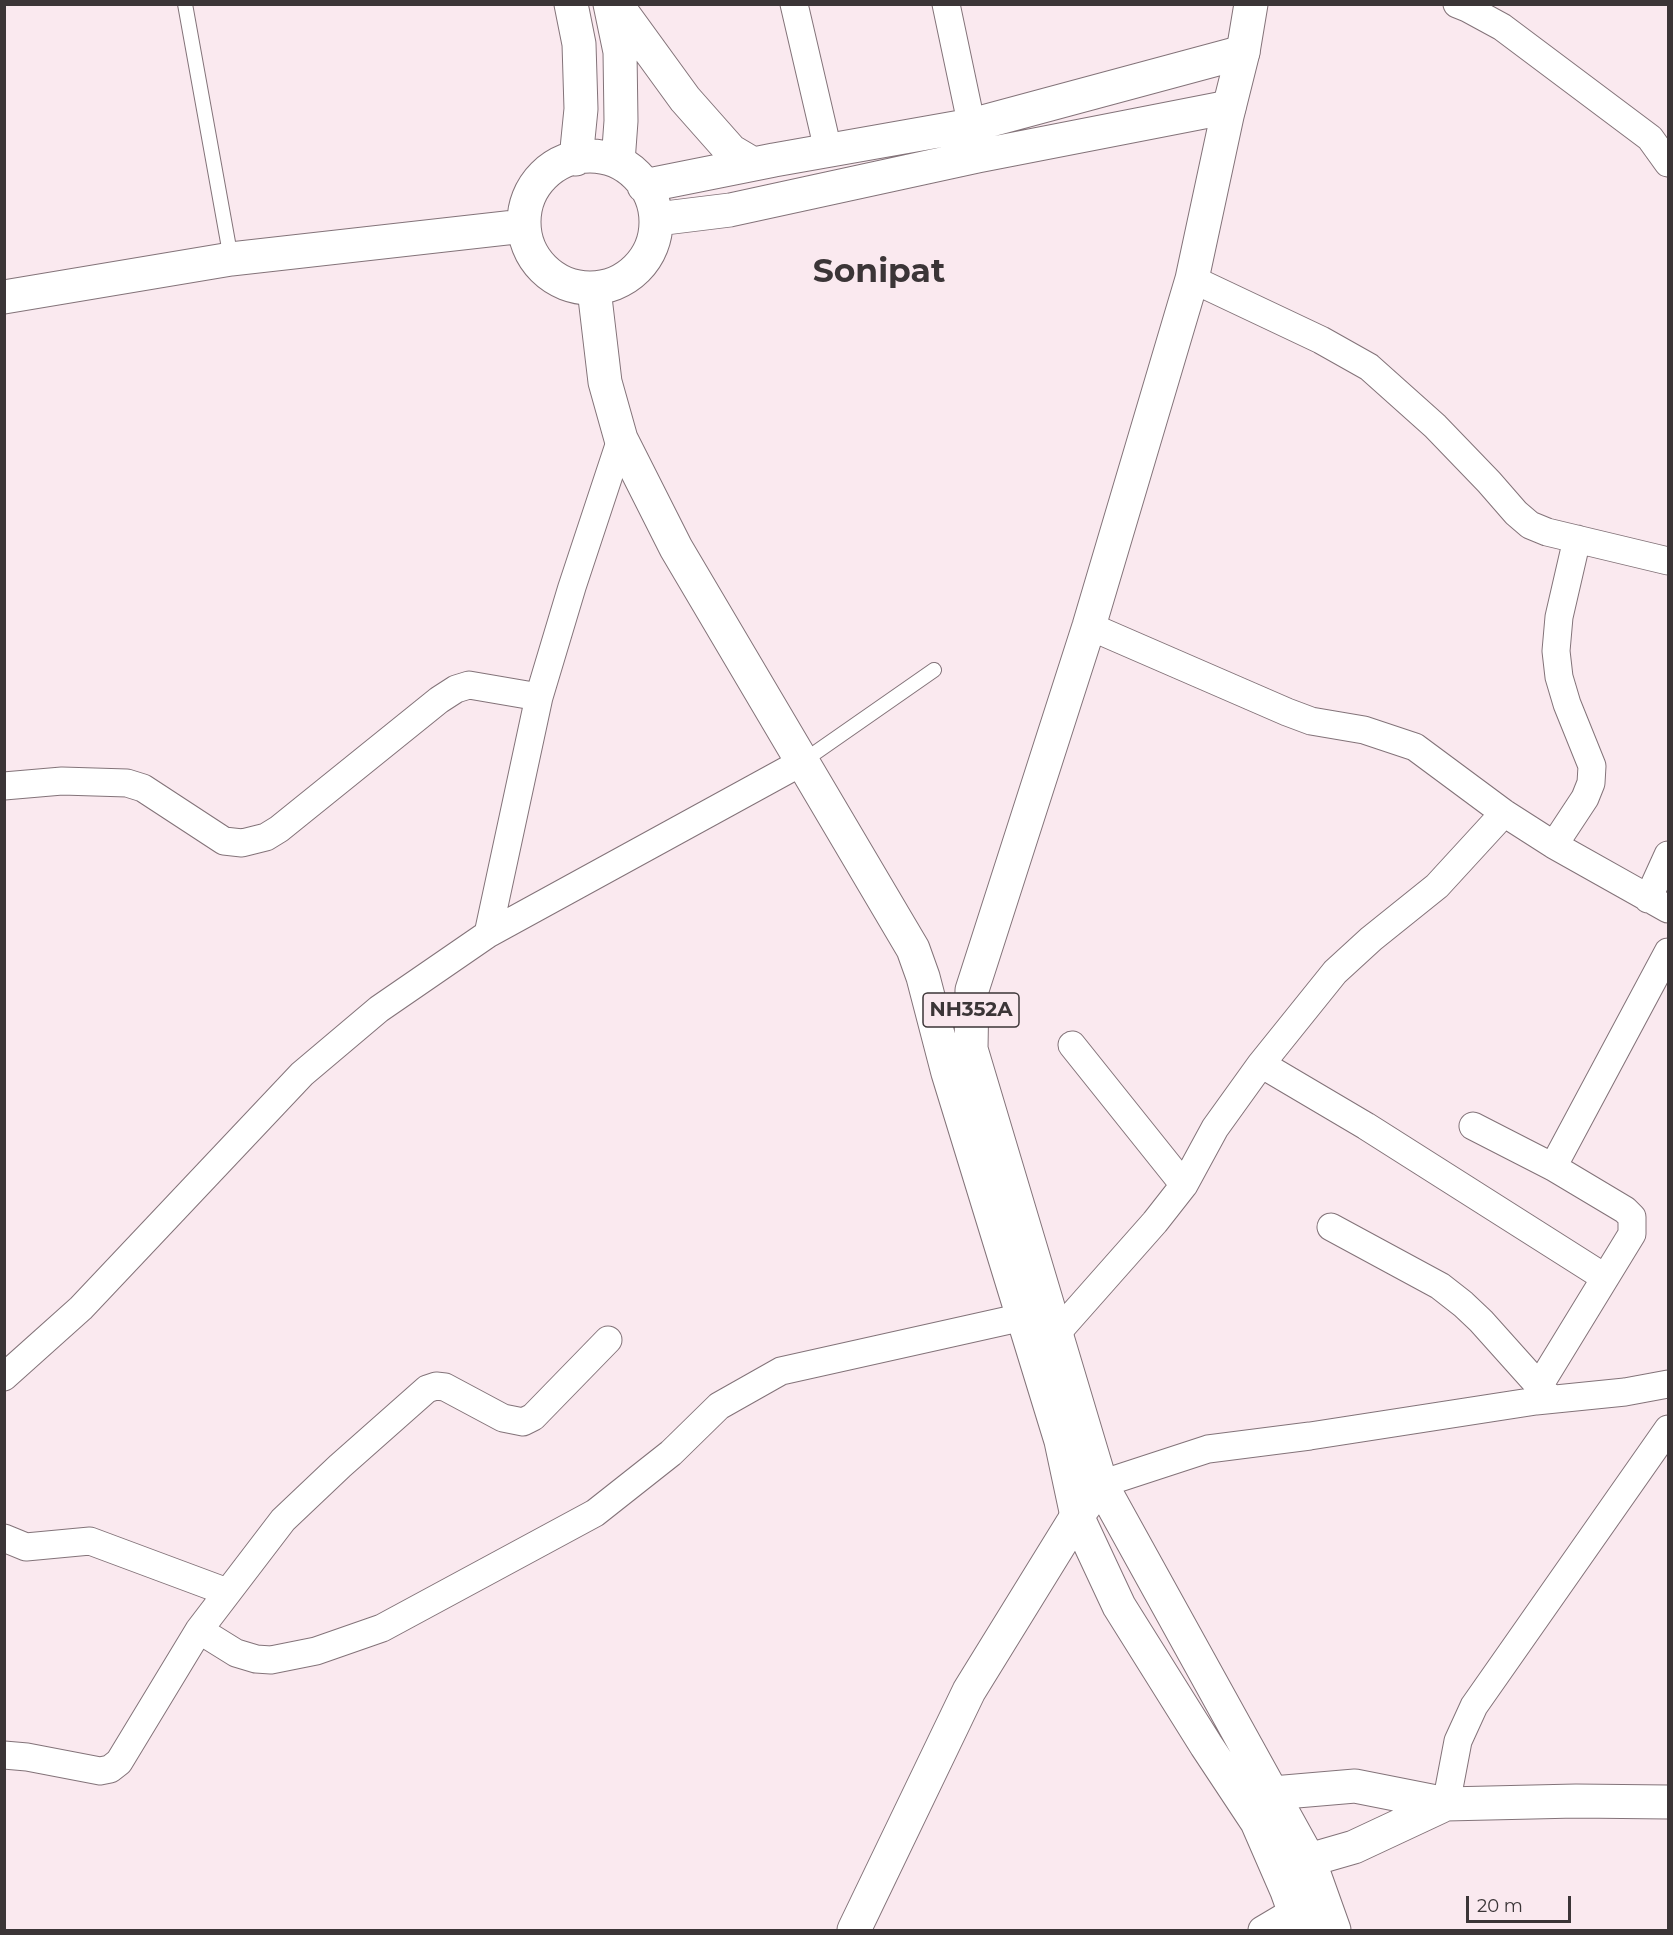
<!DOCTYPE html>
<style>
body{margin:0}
#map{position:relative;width:1673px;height:1935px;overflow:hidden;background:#fae9ef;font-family:Montserrat,sans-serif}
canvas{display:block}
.frame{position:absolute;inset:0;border:6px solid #3b3537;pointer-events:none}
.scale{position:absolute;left:1466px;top:1896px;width:105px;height:27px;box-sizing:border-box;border:3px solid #3b3537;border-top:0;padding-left:8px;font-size:18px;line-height:21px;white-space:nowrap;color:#3b3537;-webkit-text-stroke:4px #fae9ef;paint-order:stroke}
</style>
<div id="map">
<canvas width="1673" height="1935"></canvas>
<div class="frame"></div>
<div class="scale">20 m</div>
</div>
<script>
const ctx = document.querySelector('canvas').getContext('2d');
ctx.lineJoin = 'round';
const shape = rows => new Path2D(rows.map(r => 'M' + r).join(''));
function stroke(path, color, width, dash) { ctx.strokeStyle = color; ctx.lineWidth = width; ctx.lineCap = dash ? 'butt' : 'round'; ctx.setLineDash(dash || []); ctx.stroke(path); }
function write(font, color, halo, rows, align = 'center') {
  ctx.font = font + ' Montserrat,sans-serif'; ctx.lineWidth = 5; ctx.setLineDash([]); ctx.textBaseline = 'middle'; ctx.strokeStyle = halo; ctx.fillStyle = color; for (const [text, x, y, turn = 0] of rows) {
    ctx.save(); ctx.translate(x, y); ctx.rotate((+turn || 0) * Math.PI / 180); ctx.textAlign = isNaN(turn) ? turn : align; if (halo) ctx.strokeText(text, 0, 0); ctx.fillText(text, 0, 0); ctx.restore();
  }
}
const lane = shape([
 [185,4,231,259],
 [802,762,934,670]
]);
const street = shape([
 [794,4,828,150],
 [946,4,976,146],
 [1457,4,1467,8,1502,27,1650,138,1668,163],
 [1192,279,1321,340,1369,367,1435,426,1489,482,1516,513,1530,525,1547,532,1668,561],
 [1089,626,1287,712,1311,721,1364,730,1415,747,1504,813,1554,845,1668,909],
 [4,786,62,781,127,783,143,788,224,841,242,843,266,837,279,829,439,700,456,689,469,685,539,697],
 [1554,845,1585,798,1591,783,1592,766,1567,704,1559,677,1556,651,1559,617,1577,539],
 [1648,899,1668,855],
 [488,934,539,697,572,587,621,439],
 [1072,1045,1184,1185],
 [1261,1064,1366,1126,1604,1277],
 [1473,1126,1553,1167,1625,1210,1632,1217,1632,1234,1539,1386],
 [1553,1167,1668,952],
 [1331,1227,1440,1286,1463,1304,1481,1321,1550,1398],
 [1055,1335,1155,1222,1184,1185,1215,1128,1261,1064,1335,972,1371,939,1437,886,1504,813],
 [4,1377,81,1308,302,1074,379,1009,488,934,802,762],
 [1101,1484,1208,1449,1310,1436,1536,1401,1625,1392,1668,1384],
 [4,1538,26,1547,90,1541,227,1592],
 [199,1630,236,1653,256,1659,271,1660,316,1651,382,1628,595,1513,671,1453,719,1406,781,1371,1023,1317],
 [4,1755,27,1757,100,1771,110,1769,119,1762,199,1630,283,1520,340,1466,427,1389,436,1386,445,1387,503,1418,523,1422,533,1417,608,1340],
 [1446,1804,1458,1741,1474,1706,1668,1429],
 [1262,1930,1294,1911]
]);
const secondary = shape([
 [571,4,579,44,581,109,576,159],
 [610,4,620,52,621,121,618,162],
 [616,4,685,99,731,151,753,164],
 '524 222a66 66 0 1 1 132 0a66 66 0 1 1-132 0Z',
 [644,186,774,160,972,125,1243,52],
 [657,219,730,210,978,156,1229,107],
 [4,297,231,259,524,226],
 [1273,1793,1355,1786,1446,1804,1576,1801,1668,1802],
 [1309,1860,1354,1847,1446,1804],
 [854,1930,969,1691,1077,1516,1092,1496]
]);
const highway = shape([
 [1251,4,1243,52,1227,116,1192,279,1089,626,972,990,971,1049,1101,1484,1309,1860,1334,1930],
 [594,289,605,382,621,439,676,548,913,949,923,977,948,1073,1061,1441,1077,1516,1119,1606,1206,1745,1257,1822,1287,1891,1301,1930]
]);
const shields = [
 [971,1010,96]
];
const shieldNames = [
 ["NH352A",971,1010]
];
const townNames = [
 ["Sonipat",879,272]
];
stroke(lane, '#837379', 16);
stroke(street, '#837379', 29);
stroke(secondary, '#837379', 35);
stroke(highway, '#837379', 35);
stroke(lane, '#fff', 14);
stroke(street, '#fff', 27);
stroke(secondary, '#fff', 33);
stroke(highway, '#fff', 33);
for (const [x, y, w] of shields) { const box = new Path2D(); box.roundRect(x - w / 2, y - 17, w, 34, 4.5); ctx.fillStyle = '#fae9ef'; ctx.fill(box); stroke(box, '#3b3537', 1.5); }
write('bold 20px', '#3b3537', null, shieldNames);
write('bold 33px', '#3b3537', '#fae9ef', townNames);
</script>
